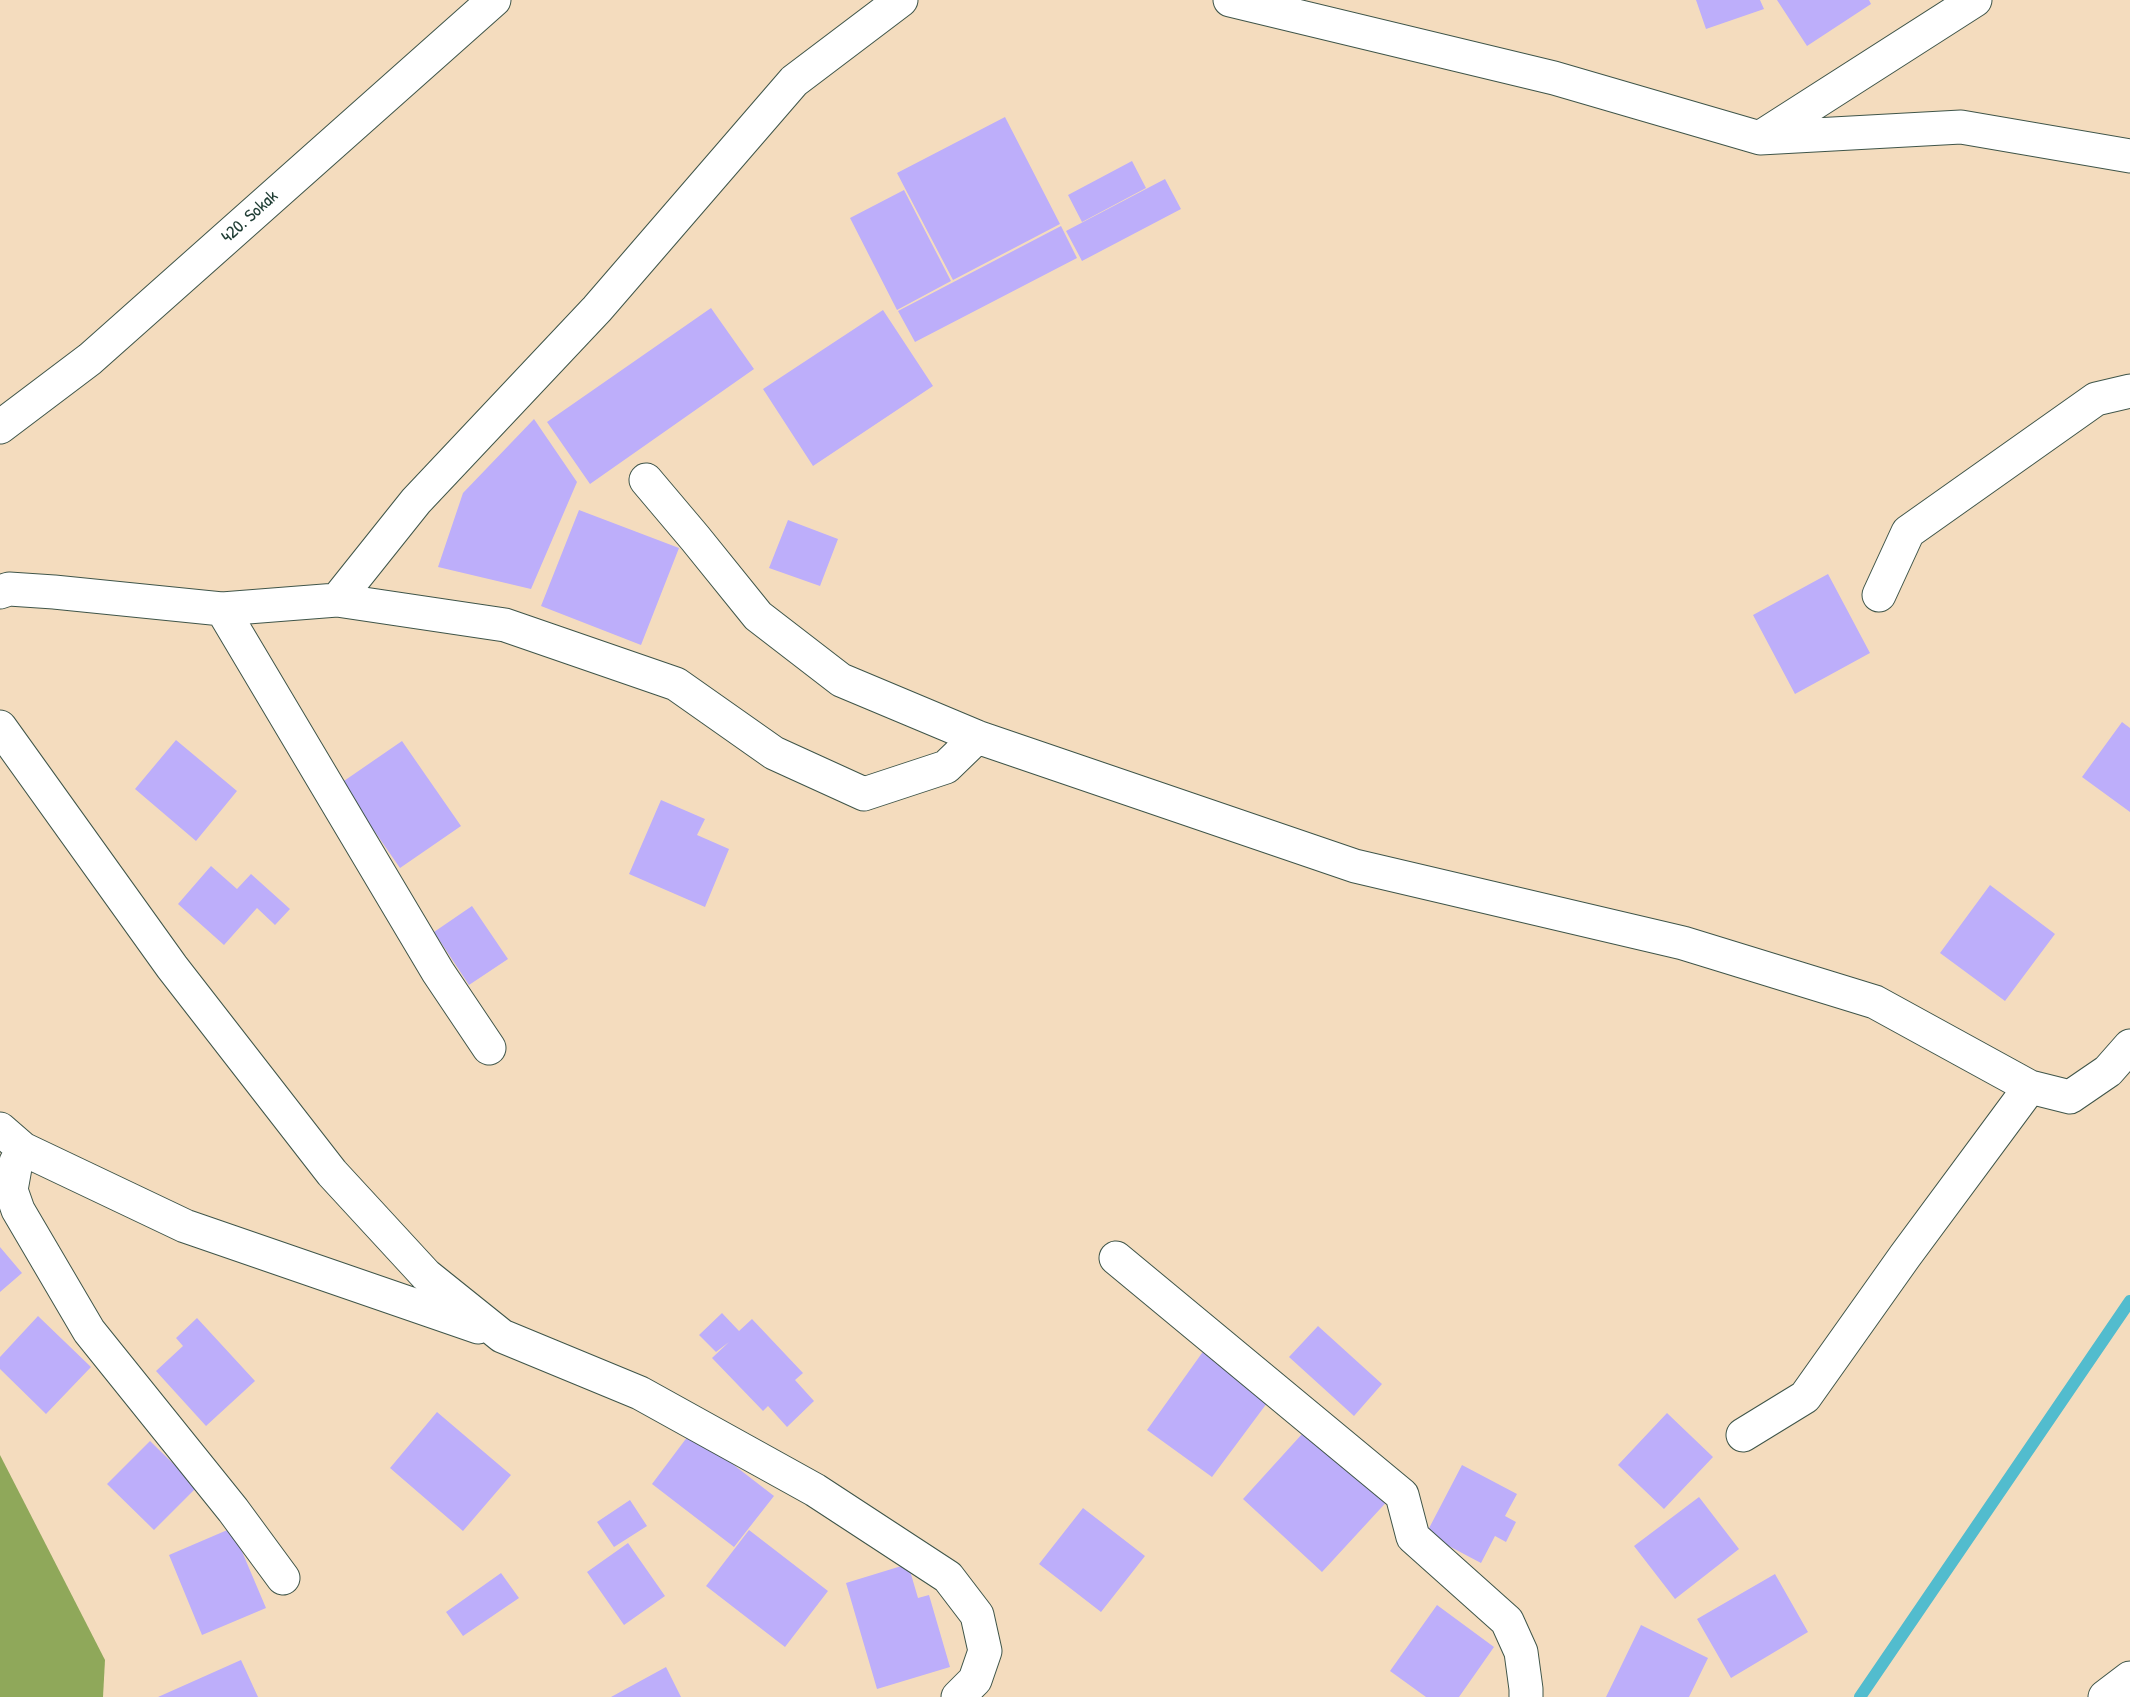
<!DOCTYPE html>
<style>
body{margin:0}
canvas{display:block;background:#f4dcbe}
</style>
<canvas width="2130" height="1697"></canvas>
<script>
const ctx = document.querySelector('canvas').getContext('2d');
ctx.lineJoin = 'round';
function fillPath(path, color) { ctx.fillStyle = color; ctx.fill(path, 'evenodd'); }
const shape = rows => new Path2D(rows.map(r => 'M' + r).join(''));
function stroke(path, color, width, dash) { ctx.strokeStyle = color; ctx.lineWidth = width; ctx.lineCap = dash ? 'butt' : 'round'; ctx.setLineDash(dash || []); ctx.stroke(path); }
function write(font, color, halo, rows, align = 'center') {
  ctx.font = font + ' "Patrick Hand",sans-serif'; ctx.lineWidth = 4.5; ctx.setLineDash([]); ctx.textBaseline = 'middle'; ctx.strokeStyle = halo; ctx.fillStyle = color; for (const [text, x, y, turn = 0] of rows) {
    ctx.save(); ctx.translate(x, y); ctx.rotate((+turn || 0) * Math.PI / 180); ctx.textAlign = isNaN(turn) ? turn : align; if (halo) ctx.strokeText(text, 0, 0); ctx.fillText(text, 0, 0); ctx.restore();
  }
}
const forest = shape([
 [0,1455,105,1660,103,1697,0,1697]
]);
const stream = shape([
 [1860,1697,2130,1301]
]);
const building = shape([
 [1696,0,1760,0,1764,9,1706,29],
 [1777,0,1869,0,1871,4,1807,46],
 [1005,117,1060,224,953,280,897,173],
 [1132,161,1146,188,1082,222,1068,195],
 [1165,179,1181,209,1082,261,1066,231],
 [904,190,951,281,897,310,850,218],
 [1061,226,1077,258,915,342,898,311],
 [711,308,754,369,590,484,547,422],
 [883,310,933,386,813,466,763,389],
 [534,419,577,482,531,589,438,567,463,493],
 [579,510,679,548,641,645,541,606],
 [788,520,838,539,820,586,769,568],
 [1828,574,1870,653,1795,694,1753,615],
 [2122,722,2130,728,2130,812,2082,777],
 [176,740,237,791,196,841,135,789],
 [402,741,461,826,400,868,341,783],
 [661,800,705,819,697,835,729,849,705,907,629,874],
 [211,866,237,889,251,874,290,909,275,925,257,908,224,945,178,904],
 [1990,885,2055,934,2005,1001,1940,953],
 [472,906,508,959,469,985,434,932],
 [0,1247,22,1273,0,1292],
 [722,1313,739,1331,752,1319,803,1373,795,1380,814,1401,787,1427,768,1406,763,1411,712,1358,729,1342,716,1352,699,1335],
 [38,1316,91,1367,46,1414,0,1369,0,1357],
 [197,1318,255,1381,206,1426,156,1371,183,1346,176,1338],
 [1318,1326,1382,1384,1354,1416,1289,1357],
 [1207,1346,1273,1395,1212,1477,1147,1430],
 [437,1412,511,1475,463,1531,390,1468],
 [1667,1413,1713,1457,1664,1509,1618,1465],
 [1312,1423,1392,1496,1322,1572,1243,1499],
 [691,1432,774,1496,734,1547,652,1484],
 [150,1441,197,1487,154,1530,107,1484],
 [1462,1465,1517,1494,1505,1516,1516,1522,1506,1542,1495,1536,1481,1563,1426,1534],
 [1699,1497,1739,1549,1675,1599,1634,1546],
 [630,1500,647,1526,614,1547,597,1522],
 [1083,1508,1145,1556,1101,1612,1039,1564],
 [232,1528,266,1608,202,1635,169,1555],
 [749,1530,828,1591,785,1647,706,1586],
 [628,1543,665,1596,624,1625,587,1572],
 [908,1564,918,1598,929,1595,950,1667,877,1689,846,1583],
 [501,1573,519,1598,463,1636,446,1612],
 [1775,1574,1808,1632,1731,1678,1697,1619],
 [1437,1605,1494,1647,1459,1697,1426,1697,1390,1671],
 [1641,1625,1708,1658,1689,1697,1606,1697],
 [241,1660,258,1697,158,1697],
 [666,1667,681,1697,611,1697]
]);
const minor = shape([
 [1230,0,1554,78,1760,138,1961,127,2130,156],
 [1761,137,1975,0],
 [0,427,90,359,494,0],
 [646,480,695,538,758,616,841,680,977,737,1355,866,1683,943,1875,1002,2030,1087,2070,1097,2108,1071,2130,1046],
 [0,592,9,589,54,592,222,609,337,600,416,501,597,309,794,81,901,0],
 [1879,595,1908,532,2096,399,2130,391],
 [337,600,505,625,676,684,774,753,864,794,946,767,977,737],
 [222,609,438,972,489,1048],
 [0,727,172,967,332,1173,426,1275,502,1336,640,1393,815,1490,948,1577,977,1615,985,1651,975,1680,958,1697],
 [0,1129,23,1149],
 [1116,1258,1402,1495,1413,1537,1507,1621,1521,1652,1526,1689,1526,1697],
 [1743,1435,1805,1397,1905,1256,2030,1087],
 [283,1578,233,1510,89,1331,18,1210,11,1190,16,1162,23,1149,185,1226,478,1327],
 [2105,1697,2130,1678]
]);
const streetNames = [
 ["420. Sokak",250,217,-42]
];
fillPath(forest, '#8fa85a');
stroke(stream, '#52bcce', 12);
fillPath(building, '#bdaefa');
stroke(minor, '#3f5549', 35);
stroke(minor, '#fff', 33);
write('18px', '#1f3d34', '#fff', streetNames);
</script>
